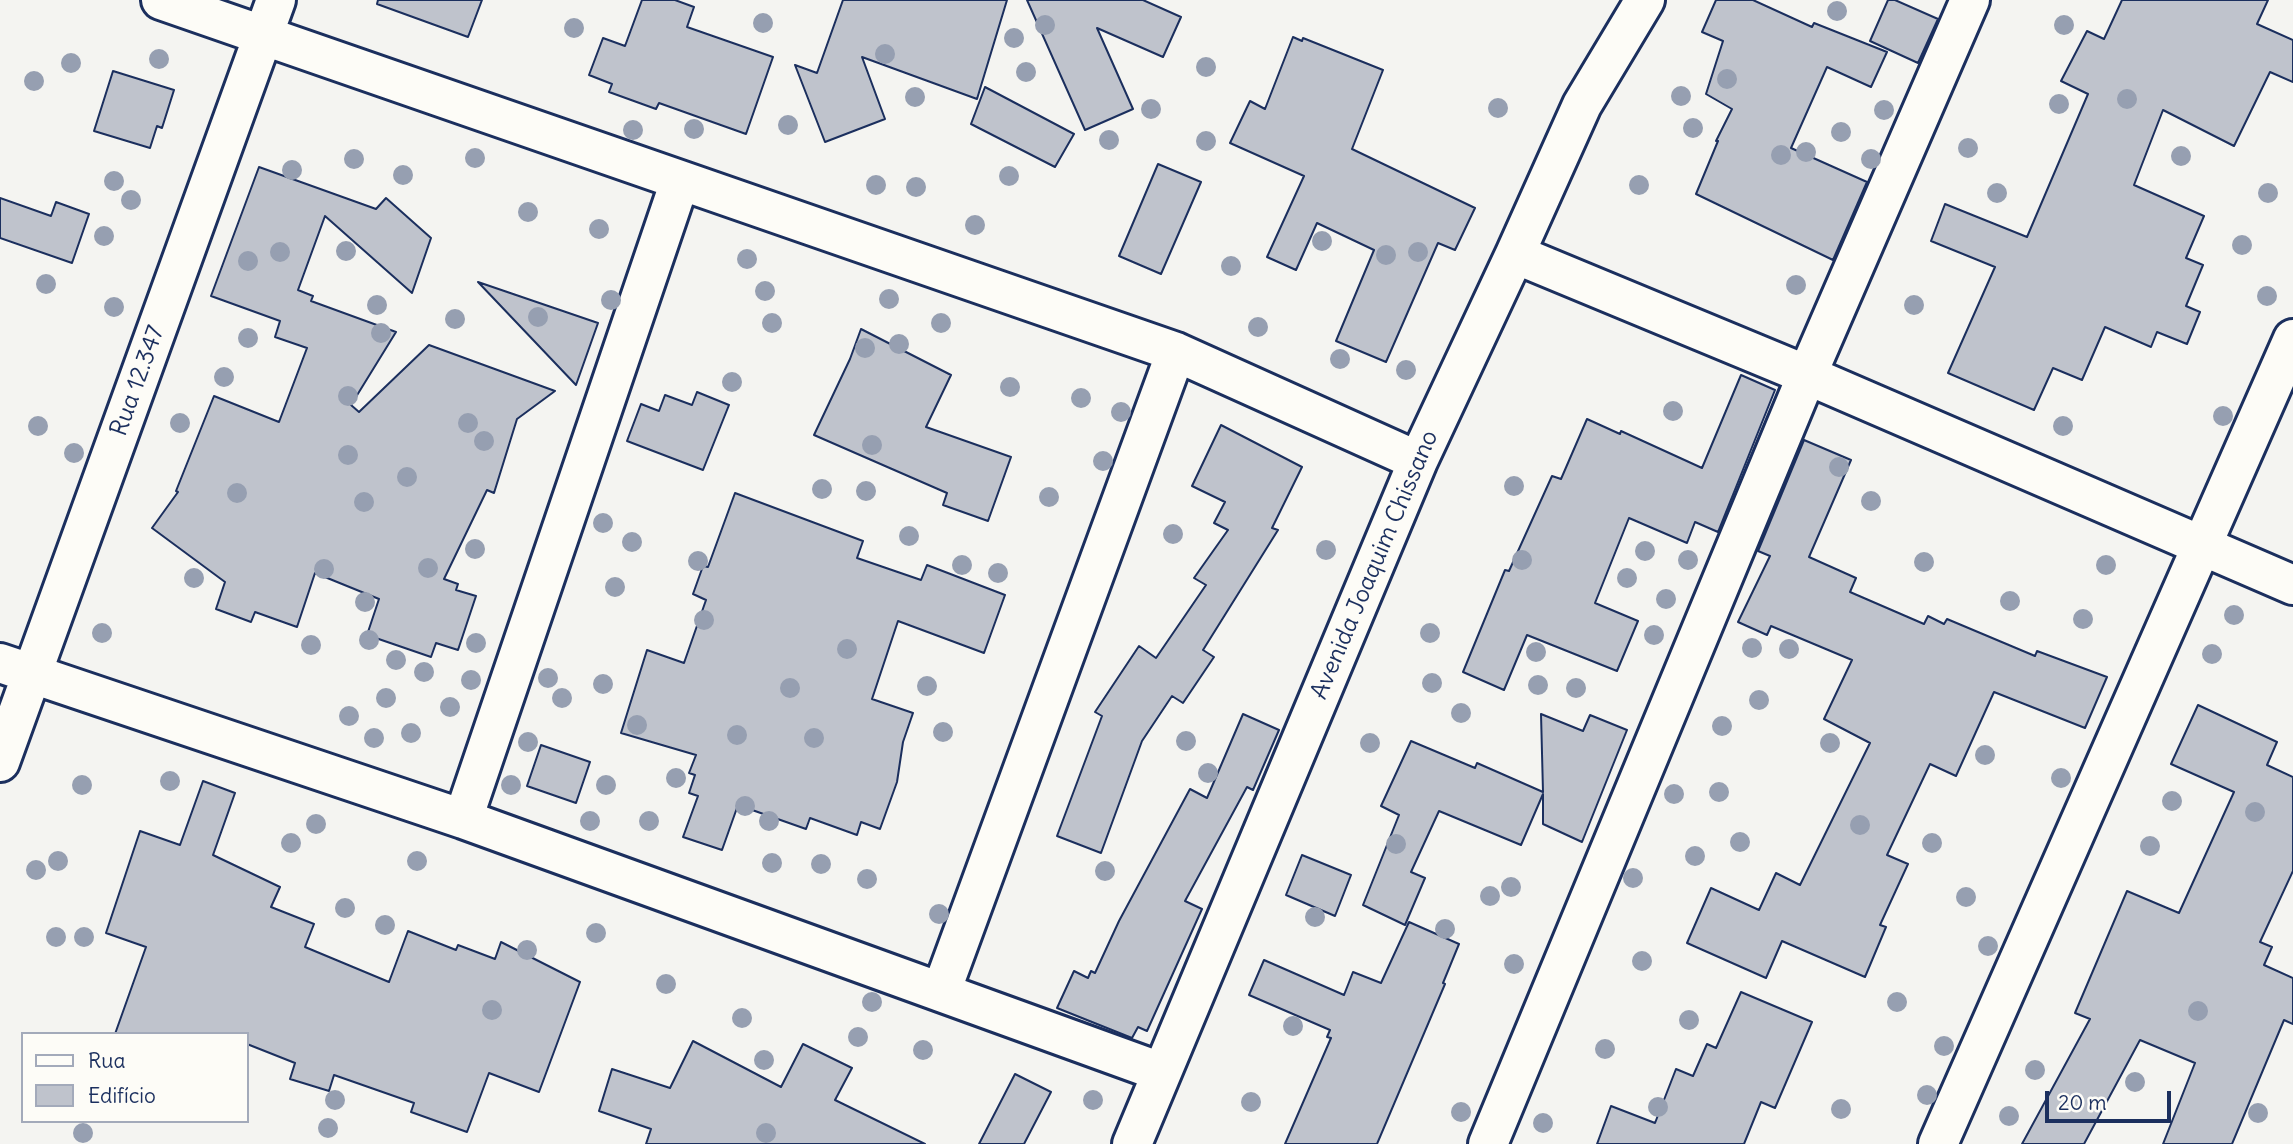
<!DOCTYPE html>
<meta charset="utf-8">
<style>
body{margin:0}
#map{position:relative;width:2293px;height:1144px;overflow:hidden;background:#f4f4f1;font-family:Delius,sans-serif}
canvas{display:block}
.legend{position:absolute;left:21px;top:1032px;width:228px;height:91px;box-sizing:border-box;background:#fdfcf7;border:2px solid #a3aaba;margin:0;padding:9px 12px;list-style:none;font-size:21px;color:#1b2f5e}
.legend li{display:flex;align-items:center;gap:14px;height:35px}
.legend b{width:35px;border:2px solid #a3aaba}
.scale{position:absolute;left:2045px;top:1091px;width:126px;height:32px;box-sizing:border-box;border:4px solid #1b2f5e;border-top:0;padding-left:9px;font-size:21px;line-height:24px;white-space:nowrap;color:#1b2f5e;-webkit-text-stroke:5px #fdfcf7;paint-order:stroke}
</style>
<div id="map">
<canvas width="2293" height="1144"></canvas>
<ul class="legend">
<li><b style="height:9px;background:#fdfcf7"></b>Rua</li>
<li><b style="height:19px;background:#bfc3cc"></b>Edifício</li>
</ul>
<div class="scale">20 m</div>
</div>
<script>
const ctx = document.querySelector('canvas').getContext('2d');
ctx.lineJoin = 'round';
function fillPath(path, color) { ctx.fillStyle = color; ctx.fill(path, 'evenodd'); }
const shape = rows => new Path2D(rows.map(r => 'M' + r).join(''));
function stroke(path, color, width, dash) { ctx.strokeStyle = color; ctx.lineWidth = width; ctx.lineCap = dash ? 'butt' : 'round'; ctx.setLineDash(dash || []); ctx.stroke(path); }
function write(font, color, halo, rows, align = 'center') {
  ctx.font = font + ' Delius,sans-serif'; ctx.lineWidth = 5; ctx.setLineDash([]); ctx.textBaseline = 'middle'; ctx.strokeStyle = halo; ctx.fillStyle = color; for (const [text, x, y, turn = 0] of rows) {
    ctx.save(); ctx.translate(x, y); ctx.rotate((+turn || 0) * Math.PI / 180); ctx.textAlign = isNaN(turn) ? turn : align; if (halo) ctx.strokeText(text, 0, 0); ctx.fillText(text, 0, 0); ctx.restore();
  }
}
const building = shape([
 [378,0,482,0,468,37,377,4,378,0],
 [642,0,675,0,694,7,687,27,773,57,746,134,659,103,656,109,609,92,612,84,589,75,603,38,625,46,642,0],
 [843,0,1007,0,977,99,862,57,885,119,825,142,795,65,817,73,843,0],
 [1027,0,1143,0,1181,17,1163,57,1097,28,1133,109,1085,130,1027,0],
 [1716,0,1753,0,1812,27,1814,23,1887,52,1871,87,1827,67,1791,148,1867,182,1833,260,1696,194,1718,141,1716,141,1732,109,1706,94,1723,41,1702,32,1716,0],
 [1888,0,1895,0,1938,19,1918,63,1870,41,1888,0],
 [2122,0,2268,0,2257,24,2293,40,2293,82,2270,72,2234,146,2163,110,2134,185,2204,216,2186,258,2203,265,2186,306,2200,312,2187,344,2157,332,2151,347,2105,327,2082,380,2053,368,2034,410,1948,373,1995,267,1931,241,1945,204,2027,237,2088,94,2061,81,2087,31,2104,39,2122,0],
 [1293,37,1302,41,1303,38,1383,70,1352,149,1475,208,1455,250,1438,243,1386,362,1336,341,1374,250,1317,223,1296,270,1267,257,1304,176,1230,143,1250,101,1265,109,1293,37],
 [113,71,174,90,162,128,157,126,150,148,94,131,113,71],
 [985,87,1074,134,1055,167,971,124,985,87],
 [1158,164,1201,182,1161,274,1119,256,1158,164],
 [259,167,376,209,386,198,431,238,412,293,325,216,298,290,313,296,311,301,396,332,351,405,359,412,429,345,555,391,517,419,494,493,487,490,444,579,458,584,456,590,476,596,458,650,436,643,431,657,367,635,379,599,315,573,297,627,255,612,251,622,216,609,225,582,152,528,178,492,176,491,214,396,279,422,307,348,275,337,280,321,211,296,259,167],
 [0,198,51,216,56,202,89,214,72,263,0,238,0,198],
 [478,282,598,323,576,385,478,282],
 [861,329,951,375,926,427,1011,457,988,521,943,505,947,493,814,435,850,359,861,329],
 [1741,375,1775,390,1718,532,1695,522,1687,543,1629,518,1595,603,1638,621,1617,671,1527,635,1504,690,1463,672,1505,570,1509,571,1552,476,1561,479,1587,419,1620,434,1621,431,1702,468,1741,375],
 [697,392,729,405,703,470,627,441,641,404,659,411,665,395,692,405,697,392],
 [1221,425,1302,467,1272,528,1278,530,1203,650,1214,657,1183,703,1172,696,1142,741,1101,853,1057,836,1102,716,1095,712,1139,646,1156,658,1206,585,1194,578,1228,530,1214,523,1225,502,1192,486,1221,425],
 [1804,440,1851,460,1809,557,1856,578,1850,592,1924,624,1928,616,1944,624,1947,619,2035,656,2037,651,2107,677,2085,728,1994,692,1956,776,1930,764,1887,855,1908,864,1880,925,1886,927,1865,977,1782,941,1766,978,1687,943,1711,888,1759,910,1776,873,1800,885,1870,743,1824,719,1852,660,1771,626,1767,635,1738,622,1770,556,1758,551,1804,440],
 [735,493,863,541,857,558,921,580,927,565,1005,595,984,653,898,621,872,699,913,713,903,742,897,782,880,829,861,822,857,835,810,818,806,829,738,805,722,850,683,837,698,796,689,793,695,775,689,773,696,755,621,733,647,650,684,663,706,600,693,594,703,566,708,567,735,493],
 [2198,705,2277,742,2267,765,2293,777,2293,871,2260,942,2272,947,2264,965,2293,978,2293,1024,2284,1020,2232,1144,2163,1144,2195,1063,2140,1040,2084,1144,2022,1144,2090,1019,2075,1013,2127,891,2179,913,2234,792,2171,764,2198,705],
 [1243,714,1279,730,1253,790,1247,787,1185,901,1202,909,1147,1031,1138,1027,1132,1038,1057,1008,1074,971,1088,978,1091,971,1095,973,1119,921,1190,789,1207,798,1243,714],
 [1541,714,1583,731,1590,715,1627,730,1582,842,1543,824,1543,794,1521,845,1439,811,1411,872,1425,878,1405,925,1363,905,1399,815,1381,806,1411,741,1475,768,1477,763,1543,792,1541,714],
 [541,745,590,762,576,803,527,786,541,745],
 [203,781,235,793,213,855,280,887,271,907,314,924,305,947,389,982,408,931,456,950,458,945,495,959,501,942,580,982,539,1092,489,1073,467,1132,411,1112,414,1103,334,1075,329,1091,290,1079,295,1063,247,1044,247,1034,115,1034,146,947,106,933,140,831,180,845,203,781],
 [1302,855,1351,875,1335,916,1286,895,1302,855],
 [1409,922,1459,944,1443,983,1445,984,1377,1144,1285,1144,1331,1038,1327,1037,1330,1030,1249,995,1264,960,1344,995,1353,972,1381,983,1409,922],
 [1741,992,1812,1022,1775,1108,1761,1102,1744,1144,1597,1144,1611,1106,1655,1123,1676,1069,1693,1076,1707,1044,1716,1048,1741,992],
 [693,1041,781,1087,803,1044,852,1068,835,1100,925,1144,646,1144,651,1129,599,1111,612,1069,670,1088,693,1041],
 [1015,1074,1051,1092,1024,1144,979,1144,1015,1074]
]);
const minor = shape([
 [161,0,1176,352,1418,461],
 [1515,254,1807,375,2293,585],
 [0,663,463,819,1161,1072],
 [0,762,276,0],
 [463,819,680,181],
 [941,992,1176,352],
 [1132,1144,1418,461,1515,254,1582,105,1645,0],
 [1488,1144,1807,375,1970,0],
 [1938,1144,2293,339]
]);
const trees = [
 [1837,11],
 [763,23],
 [1045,25],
 [2064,25],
 [574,28],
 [1014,38],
 [885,54],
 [159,59],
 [71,63],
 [1206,67],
 [1026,72],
 [1727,79],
 [34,81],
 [1681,96],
 [915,97],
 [2127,99],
 [2059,104],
 [1498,108],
 [1151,109],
 [1884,110],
 [788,125],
 [1693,128],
 [694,129],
 [633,130],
 [1841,132],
 [1109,140],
 [1206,141],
 [1968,148],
 [1806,152],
 [1781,155],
 [2181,156],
 [475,158],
 [354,159],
 [1871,159],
 [292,170],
 [403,175],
 [1009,176],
 [114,181],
 [876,185],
 [1639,185],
 [916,187],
 [1997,193],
 [2268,193],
 [131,200],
 [528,212],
 [975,225],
 [599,229],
 [104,236],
 [1322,241],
 [2242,245],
 [346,251],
 [280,252],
 [1418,252],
 [1386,255],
 [747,259],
 [248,261],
 [1231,266],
 [46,284],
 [1796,285],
 [765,291],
 [2267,296],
 [889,299],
 [611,300],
 [377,305],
 [1914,305],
 [114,307],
 [538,317],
 [455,319],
 [772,323],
 [941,323],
 [1258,327],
 [381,333],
 [248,338],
 [899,344],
 [865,348],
 [1340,359],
 [1406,370],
 [224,377],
 [732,382],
 [1010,387],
 [348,396],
 [1081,398],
 [1673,411],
 [1121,412],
 [2223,416],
 [180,423],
 [468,423],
 [38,426],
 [2063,426],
 [484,441],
 [872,445],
 [74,453],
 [348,455],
 [1103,461],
 [1839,467],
 [407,477],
 [1514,486],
 [822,489],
 [866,491],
 [237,493],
 [1049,497],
 [1871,501],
 [364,502],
 [603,523],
 [1173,534],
 [909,536],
 [632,542],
 [475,549],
 [1326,550],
 [1645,551],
 [1522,560],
 [1688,560],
 [698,561],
 [1924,562],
 [962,565],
 [2106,565],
 [428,568],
 [324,569],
 [998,573],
 [194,578],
 [1627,578],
 [615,587],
 [1666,599],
 [2010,601],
 [365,602],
 [2234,615],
 [2083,619],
 [704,620],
 [102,633],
 [1430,633],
 [1654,635],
 [369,640],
 [476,643],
 [311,645],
 [1752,648],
 [847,649],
 [1789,649],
 [1536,652],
 [2212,654],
 [396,660],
 [424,672],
 [548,678],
 [471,680],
 [1432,683],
 [603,684],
 [1538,685],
 [927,686],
 [790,688],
 [1576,688],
 [386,698],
 [562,698],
 [1759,700],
 [450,707],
 [1461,713],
 [349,716],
 [637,725],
 [1722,726],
 [943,732],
 [411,733],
 [737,735],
 [374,738],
 [814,738],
 [1186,741],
 [528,742],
 [1370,743],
 [1830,743],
 [1985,755],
 [1208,773],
 [676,778],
 [2061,778],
 [170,781],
 [82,785],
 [511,785],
 [606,785],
 [1719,792],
 [1674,794],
 [2172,801],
 [745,806],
 [2255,812],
 [590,821],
 [649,821],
 [769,821],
 [316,824],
 [1860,825],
 [1740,842],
 [291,843],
 [1932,843],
 [1396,844],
 [2150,846],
 [1695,856],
 [58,861],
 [417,861],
 [772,863],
 [821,864],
 [36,870],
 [1105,871],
 [1633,878],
 [867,879],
 [1511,887],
 [1490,896],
 [1966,897],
 [345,908],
 [939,914],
 [1315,917],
 [385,925],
 [1445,929],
 [596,933],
 [56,937],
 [84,937],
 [1988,946],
 [527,950],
 [1642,961],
 [1514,964],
 [666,984],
 [872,1002],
 [1897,1002],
 [492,1010],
 [2198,1011],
 [742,1018],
 [1689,1020],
 [1293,1026],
 [858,1037],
 [1944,1046],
 [1605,1049],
 [923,1050],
 [764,1060],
 [2035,1070],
 [2135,1082],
 [1927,1095],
 [335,1100],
 [1093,1100],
 [1251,1102],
 [1658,1107],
 [1841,1109],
 [1461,1112],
 [2258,1113],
 [2009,1116],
 [1543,1123],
 [328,1128],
 [83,1133],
 [766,1133]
];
const streetNames = [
 ["Rua 12.347",138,381,-70],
 ["Avenida Joaquim Chissano",1375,565,-67]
];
fillPath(building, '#bfc3cc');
stroke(building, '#1b2f5e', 2);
stroke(minor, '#1b2f5e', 44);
stroke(minor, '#fdfcf7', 38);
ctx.fillStyle = '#969fb1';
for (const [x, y] of trees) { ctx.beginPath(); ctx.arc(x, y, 10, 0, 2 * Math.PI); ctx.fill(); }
write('24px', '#1b2f5e', '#fdfcf7', streetNames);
</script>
